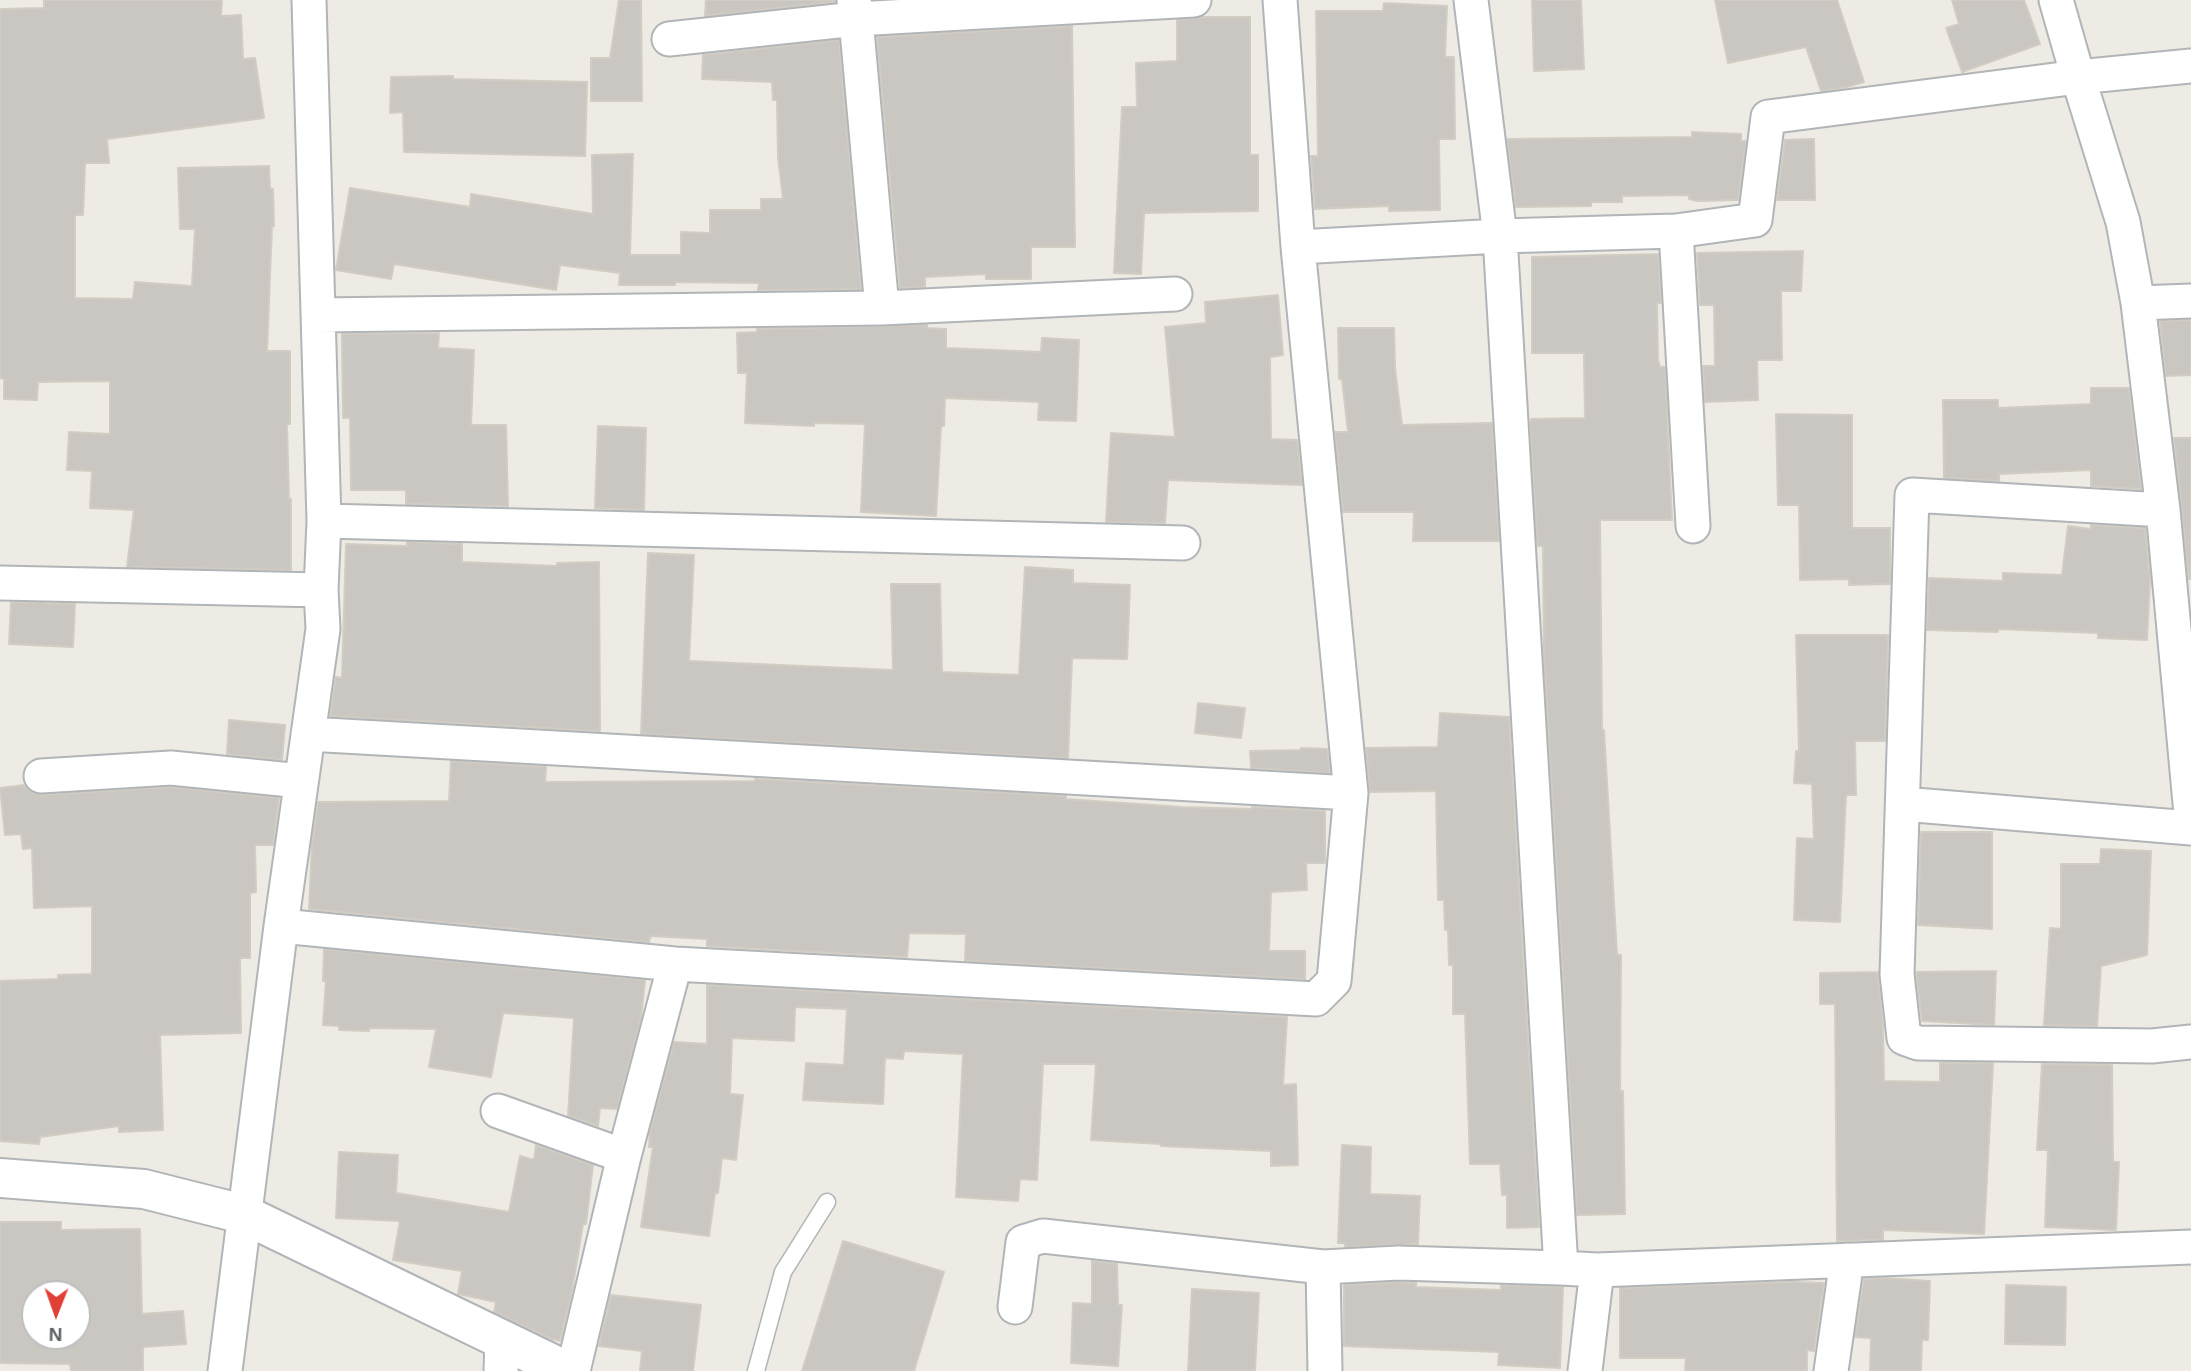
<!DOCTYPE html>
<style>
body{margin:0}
#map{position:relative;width:2191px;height:1371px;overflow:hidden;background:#eeebe4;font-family:Arial,sans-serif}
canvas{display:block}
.north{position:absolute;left:21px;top:1280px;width:70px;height:70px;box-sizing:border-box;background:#fff;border:2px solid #bebfc1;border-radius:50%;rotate:181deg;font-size:19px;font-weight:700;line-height:28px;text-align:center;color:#5c6064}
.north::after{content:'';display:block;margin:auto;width:24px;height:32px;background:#e14036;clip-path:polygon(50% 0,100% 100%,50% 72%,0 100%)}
</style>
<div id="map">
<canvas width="2191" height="1371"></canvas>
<div class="north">N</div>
</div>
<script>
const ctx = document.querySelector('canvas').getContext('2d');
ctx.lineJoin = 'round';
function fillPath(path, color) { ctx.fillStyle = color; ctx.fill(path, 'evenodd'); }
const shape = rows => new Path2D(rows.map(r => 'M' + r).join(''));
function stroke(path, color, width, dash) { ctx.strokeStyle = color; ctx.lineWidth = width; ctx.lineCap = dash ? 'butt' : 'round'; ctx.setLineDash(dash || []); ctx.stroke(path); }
const building = shape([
 [44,0,222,0,221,16,241,15,243,59,255,58,264,118,107,139,109,163,85,163,83,215,75,215,75,298,133,299,135,282,192,286,195,229,180,229,178,168,269,166,270,189,273,189,274,226,272,226,267,351,290,351,290,424,287,424,289,499,291,499,291,570,127,567,134,510,90,508,92,471,67,470,69,432,110,434,110,381,38,382,37,400,4,399,4,379,0,378,0,9,44,8,44,0],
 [619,0,641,0,642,101,591,101,591,58,610,58,619,0],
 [706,0,835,0,835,2,705,16,706,0],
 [1532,0,1581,0,1584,69,1534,71,1532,0],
 [1715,0,1837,0,1864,82,1847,87,1821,91,1806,47,1728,63,1715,0],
 [1952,0,2024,0,2040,44,1962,72,1946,28,1959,24,1952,0],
 [1384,3,1447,6,1445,57,1454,57,1455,139,1439,139,1440,210,1389,211,1389,206,1315,209,1311,156,1318,156,1316,11,1383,11,1384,3],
 [1202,17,1250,17,1250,155,1258,155,1258,211,1144,213,1141,274,1114,273,1122,107,1137,107,1136,63,1177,61,1177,20,1202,17],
 [1072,26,1075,247,1031,247,1031,279,986,279,986,274,925,277,925,287,900,288,877,37,1072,26],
 [839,40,861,289,758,290,759,283,675,282,675,285,619,285,620,273,560,265,556,290,394,264,391,279,336,270,350,188,470,207,471,194,593,214,592,155,633,154,630,255,681,255,681,232,710,233,710,210,761,210,761,199,783,199,778,158,777,100,773,100,772,82,702,79,703,55,839,40],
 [453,76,453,79,587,82,585,156,404,152,403,112,390,113,391,77,453,76],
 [1692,132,1741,134,1741,141,1746,141,1738,200,1697,201,1689,199,1689,195,1622,196,1622,202,1591,202,1591,206,1516,207,1507,139,1692,137,1692,132],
 [1814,139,1815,200,1777,200,1785,140,1814,139],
 [1803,251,1801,291,1781,291,1782,360,1757,360,1758,400,1705,402,1703,366,1715,366,1714,305,1700,305,1697,253,1803,251],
 [1658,254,1661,303,1657,303,1658,360,1660,367,1665,367,1672,520,1600,520,1602,730,1604,730,1617,955,1621,955,1620,1091,1623,1091,1625,1214,1577,1215,1544,656,1543,546,1538,546,1537,541,1530,423,1531,419,1585,418,1584,358,1584,353,1532,353,1532,257,1658,254],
 [1278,295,1283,355,1270,357,1271,439,1297,440,1302,485,1168,480,1165,523,1106,522,1111,433,1175,437,1165,327,1206,323,1205,302,1278,295],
 [2191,320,2191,375,2166,376,2160,321,2191,320],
 [927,325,927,328,946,329,946,348,1041,352,1042,338,1079,340,1076,421,1038,420,1039,402,945,398,944,426,941,426,936,516,861,512,865,424,814,423,814,426,745,423,747,373,738,373,737,333,757,332,757,329,927,325],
 [1338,328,1394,328,1395,368,1402,425,1492,423,1499,541,1413,541,1414,512,1343,512,1335,432,1348,432,1342,379,1339,379,1338,328],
 [439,333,438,348,474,350,471,425,506,425,508,506,406,504,406,490,351,490,350,418,343,418,342,334,439,333],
 [2091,388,2129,388,2141,489,2091,486,2091,470,1999,474,1999,481,1944,478,1943,400,1998,400,1998,408,2091,404,2091,388],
 [1776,414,1852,415,1852,528,1890,528,1890,584,1849,585,1849,579,1800,580,1799,505,1778,505,1776,414],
 [598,426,646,428,644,510,595,508,598,426],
 [2174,438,2191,438,2191,579,2189,579,2174,438],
 [2091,525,2145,528,2150,580,2147,640,2098,638,2098,633,1998,629,1998,632,1927,630,1929,578,2003,581,2003,573,2062,575,2068,526,2091,529,2091,525],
 [407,542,462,544,462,562,557,566,557,563,599,562,600,731,330,716,336,677,342,678,346,544,407,546,407,542],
 [648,553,694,555,689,661,893,670,891,584,940,584,942,672,1019,675,1025,567,1073,570,1073,583,1130,585,1127,659,1072,658,1068,758,641,734,648,553],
 [11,602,75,604,73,647,9,644,11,602],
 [1796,635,1888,635,1885,741,1855,741,1856,795,1846,795,1840,922,1794,920,1797,838,1814,839,1812,784,1794,783,1796,751,1799,752,1796,635],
 [1198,703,1245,708,1241,738,1195,733,1198,703],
 [1440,713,1509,717,1539,1227,1507,1228,1507,1195,1502,1195,1500,1164,1470,1164,1465,1014,1453,1014,1453,965,1449,965,1448,930,1445,930,1444,900,1438,900,1436,791,1370,792,1366,748,1438,747,1440,713],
 [229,720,285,725,282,760,227,754,229,720],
 [1301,748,1327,749,1330,773,1251,768,1250,751,1301,750,1301,748],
 [451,761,546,767,545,782,755,781,755,779,1066,796,1066,799,1182,807,1252,809,1252,807,1325,811,1325,863,1306,863,1307,890,1271,892,1269,951,1305,951,1305,979,965,961,966,934,909,933,907,957,707,946,707,939,651,936,649,942,309,909,312,844,318,802,449,801,451,761],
 [24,785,32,793,42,795,171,787,279,798,273,845,255,845,256,892,250,893,250,958,240,958,241,1033,160,1035,163,1130,119,1132,119,1126,40,1137,39,1144,0,1141,0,981,58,979,58,975,92,974,92,906,34,908,32,848,23,849,21,834,5,835,0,788,24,785],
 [1921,832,1992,832,1992,929,1918,925,1921,832],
 [2101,849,2151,851,2147,955,2101,966,2097,1026,2044,1025,2050,928,2061,929,2061,864,2100,864,2101,849],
 [324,949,645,980,641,1018,617,1109,600,1108,598,1126,568,1116,574,1018,503,1013,491,1077,429,1067,436,1029,369,1028,369,1031,339,1030,339,1026,323,1025,326,981,323,981,324,949],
 [1996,971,1994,1025,1922,1021,1916,972,1996,971],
 [1878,972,1883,1025,1884,1081,1940,1082,1940,1063,1993,1063,1984,1234,1883,1230,1883,1240,1837,1241,1835,1004,1820,1004,1820,973,1878,972],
 [707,985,1287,1017,1283,1085,1296,1084,1298,1165,1271,1166,1271,1151,1161,1146,1161,1144,1091,1140,1096,1064,1043,1064,1037,1180,1020,1179,1018,1201,956,1197,963,1054,904,1051,903,1059,885,1058,883,1104,803,1100,806,1063,844,1065,847,1009,795,1007,794,1041,732,1038,730,1094,743,1095,736,1160,722,1158,718,1193,715,1193,709,1236,641,1227,653,1147,649,1147,650,1131,674,1042,707,1044,707,985],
 [2042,1064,2112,1065,2113,1162,2119,1162,2116,1230,2045,1227,2048,1150,2037,1150,2042,1064],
 [536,1145,593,1165,586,1224,583,1224,572,1291,560,1341,552,1339,494,1312,496,1302,458,1294,462,1271,393,1260,400,1221,336,1218,339,1152,398,1155,396,1193,509,1212,520,1156,534,1160,536,1145],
 [1342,1145,1371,1147,1370,1194,1420,1196,1418,1244,1345,1247,1345,1243,1338,1243,1342,1145],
 [0,1222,61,1222,61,1230,140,1229,142,1314,183,1311,186,1344,143,1347,143,1371,71,1371,70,1364,0,1363,0,1222],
 [35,1294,77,1294,77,1336,35,1336,35,1294],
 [843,1241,944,1272,914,1371,802,1371,843,1241],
 [1092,1261,1117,1264,1118,1305,1122,1305,1118,1366,1071,1363,1073,1303,1092,1304,1092,1261],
 [1884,1278,1930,1281,1928,1340,1922,1340,1921,1371,1870,1371,1871,1338,1855,1337,1864,1279,1884,1278],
 [1398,1282,1416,1283,1416,1287,1501,1290,1501,1285,1563,1287,1560,1368,1498,1365,1499,1352,1344,1346,1344,1285,1398,1282],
 [1793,1282,1824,1283,1814,1351,1807,1350,1807,1371,1685,1371,1686,1358,1620,1358,1620,1288,1793,1282],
 [2006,1285,2066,1287,2065,1345,2005,1344,2006,1285],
 [1192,1289,1259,1293,1255,1371,1188,1371,1192,1289],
 [611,1295,701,1305,693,1371,640,1371,642,1351,599,1346,611,1295]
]);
const service = shape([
 [756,1371,783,1272,827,1202]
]);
const minor = shape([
 [854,0,856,19,1194,0],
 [1280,0,1298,247,1500,236,1676,231,1755,220,1768,117,2078,77,2056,0],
 [1471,0,1500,236,1561,1268,1597,1270,2191,1247],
 [669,39,856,19,882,308],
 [2191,66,2078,77,2123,222,2138,303,2163,510,2191,814],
 [1676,231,1693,526],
 [2138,303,2191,301],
 [318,315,882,308,1175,294],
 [2163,510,1912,495,1897,974,1904,1038,1918,1043,2152,1046,2191,1042],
 [324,521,1183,543],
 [0,583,321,590],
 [308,734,1351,793,1298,247],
 [41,776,171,768,301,781],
 [1903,804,2191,828],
 [281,926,675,964,1316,999,1334,981,1351,793],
 [498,1111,624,1156],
 [1015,1307,1023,1242,1043,1236,1323,1267],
 [225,1371,281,926,323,629,321,590,324,521,309,0],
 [501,1371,502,1339],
 [573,1371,624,1156,675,964],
 [1325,1371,1323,1267,1398,1263,1561,1268],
 [1585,1371,1597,1270],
 [1831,1371,1847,1260]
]);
const tertiary = shape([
 [0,1178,144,1189,243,1214,567,1371]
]);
fillPath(building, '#cac6c1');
stroke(building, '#d2cdc3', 2);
stroke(service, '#b1b5b8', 19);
stroke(minor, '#b1b5b8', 37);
stroke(tertiary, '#b1b5b8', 42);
stroke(service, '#fff', 16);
stroke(minor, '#fff', 33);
stroke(tertiary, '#fff', 38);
</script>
